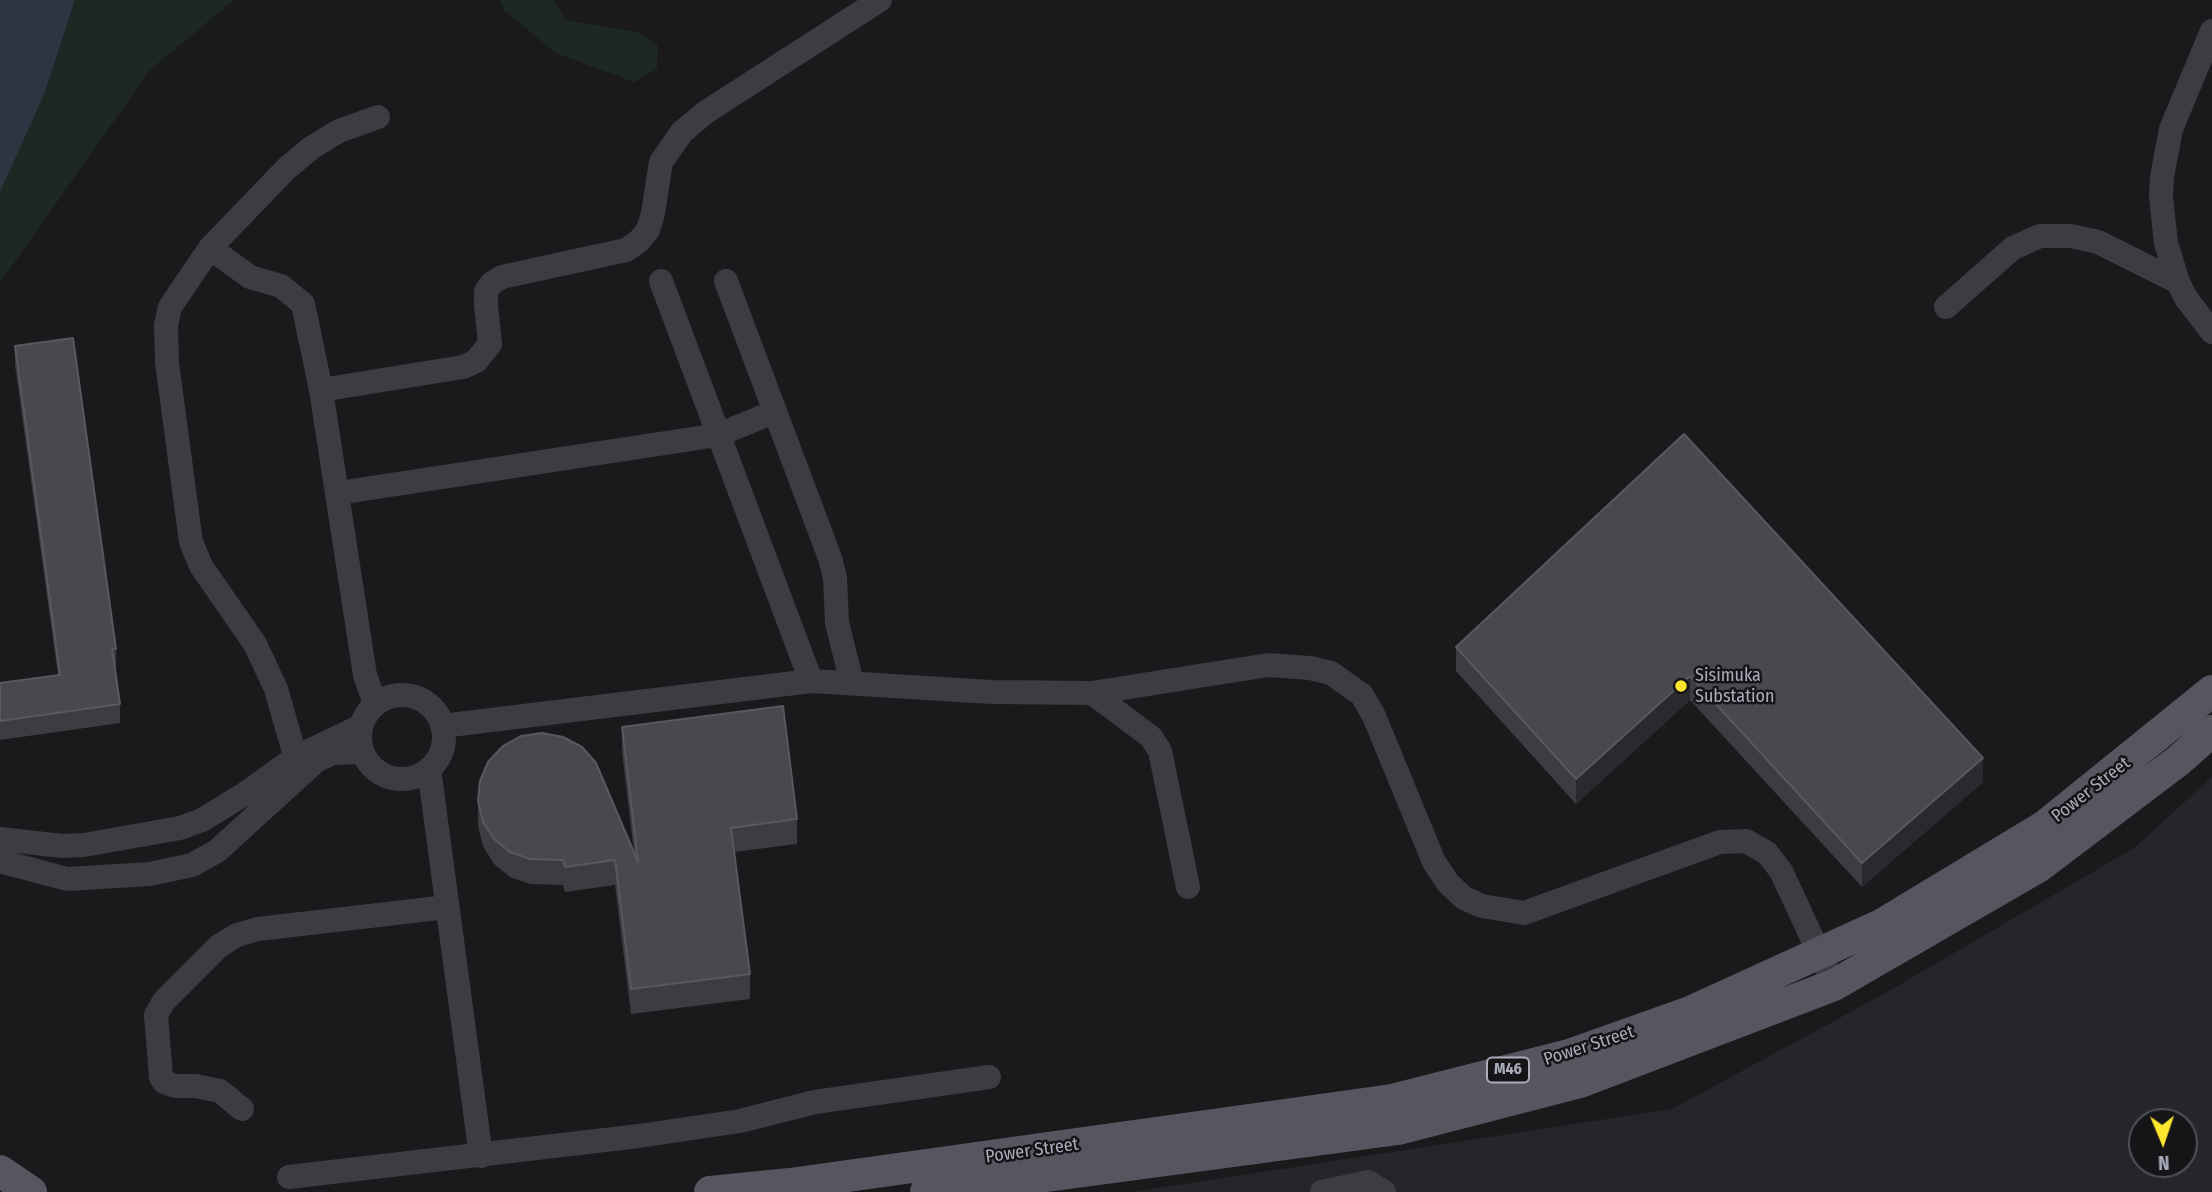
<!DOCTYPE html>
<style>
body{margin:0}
#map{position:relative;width:2212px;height:1192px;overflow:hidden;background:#1a191c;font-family:"Fira Sans Condensed",sans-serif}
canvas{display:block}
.north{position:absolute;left:2128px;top:1108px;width:70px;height:70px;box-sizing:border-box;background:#151417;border:2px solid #515159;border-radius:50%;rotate:178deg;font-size:19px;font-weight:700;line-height:28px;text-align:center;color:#abacbc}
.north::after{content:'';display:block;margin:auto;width:24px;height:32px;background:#ffe62e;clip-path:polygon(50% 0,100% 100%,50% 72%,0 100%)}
</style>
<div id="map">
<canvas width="2212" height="1192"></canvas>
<div class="north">N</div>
</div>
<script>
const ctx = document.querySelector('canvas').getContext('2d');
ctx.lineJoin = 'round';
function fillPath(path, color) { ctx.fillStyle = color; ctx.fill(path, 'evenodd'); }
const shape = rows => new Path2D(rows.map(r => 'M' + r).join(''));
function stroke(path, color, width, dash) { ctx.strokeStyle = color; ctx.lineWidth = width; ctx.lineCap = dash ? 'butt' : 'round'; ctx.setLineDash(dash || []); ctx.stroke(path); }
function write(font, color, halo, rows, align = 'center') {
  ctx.font = font + ' "Fira Sans Condensed",sans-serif'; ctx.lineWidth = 5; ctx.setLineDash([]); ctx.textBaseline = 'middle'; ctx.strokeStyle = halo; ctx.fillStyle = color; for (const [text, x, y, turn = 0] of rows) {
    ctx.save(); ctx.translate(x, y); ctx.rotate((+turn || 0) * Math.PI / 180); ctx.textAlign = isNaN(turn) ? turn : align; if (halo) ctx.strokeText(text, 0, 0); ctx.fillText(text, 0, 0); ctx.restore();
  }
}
const built = shape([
 [2212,777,2212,1192,1132,1192,1672,1109,1880,996,2134,848],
 [2142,1122,2184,1122,2184,1164,2142,1164]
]);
const green = shape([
 [75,0,234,0,150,70,0,283,0,192,44,95],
 [500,0,553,0,566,20,639,32,658,46,657,69,634,82,555,53,504,10]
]);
const water = shape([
 [0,0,75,0,44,95,0,192]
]);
const minor = shape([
 [2212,31,2171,129,2162,177,2161,197,2166,243,2178,282,2186,298,2212,332],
 [210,248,250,277,281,286,303,304,321,390,365,675,375,704],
 [661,281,811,681],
 [726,281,830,558,835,578,837,623,852,683],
 [1946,307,2013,248,2040,236,2071,236,2098,242,2178,282],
 [321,390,463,367,476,361,490,344,486,305,486,291,492,283,502,277,626,250,638,242,648,230,653,213,661,162,682,132,706,112,880,0],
 [338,493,718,435,774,412],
 [1092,693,1151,737,1160,751,1188,887],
 '360 737a42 42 0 1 1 84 0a42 42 0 1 1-84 0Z',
 [442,726,811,681,992,692,1092,693,1268,665,1310,668,1331,673,1362,695,1374,716,1434,862,1448,883,1464,898,1482,906,1524,913,1720,842,1746,841,1767,853,1781,871,1834,985],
 [429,769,481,1156],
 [300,773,276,689,255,644,201,566,191,542,167,363,166,325,170,307,210,248,286,169,311,148,339,131,378,117],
 [0,839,62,846,84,845,180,828,202,820,246,793,296,757,361,726],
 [0,861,67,879,150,874,192,865,217,851,317,760,333,753,362,752],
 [242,1109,220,1091,196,1086,175,1086,164,1082,161,1077,156,1015,164,1001,219,946,237,935,258,929,447,907],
 [289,1177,639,1136,740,1121,815,1102,989,1077],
 [1322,1192,1368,1182,1384,1192]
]);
const major = shape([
 [0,1171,31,1192],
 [710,1192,790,1184,1392,1100,1569,1055,1690,1012,1883,924,2045,826,2212,691],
 [926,1192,1398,1129,1580,1082,1834,985,2038,867,2178,761,2212,731]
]);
const wall = shape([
 [15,346,116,649,116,668,115,668,120,704,120,723,0,740,0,683,58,675,15,365],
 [1684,434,1983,782,1862,887,1690,700,1576,804,1456,671,1456,647],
 [622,727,797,819,797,844,734,852,750,974,750,999,631,1014,615,885,565,892,563,885,530,884,510,877,494,864,483,846,478,826,478,801,634,852,622,752]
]);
const shadedWall = shape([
 [1690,676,1690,700,1576,804,1576,779],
 [1983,758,1983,782,1862,887,1862,863]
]);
const building = shape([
 [73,338,116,649,112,649,120,704,0,721,0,683,60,675,15,346,73,338],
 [1684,434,1983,758,1862,863,1690,676,1576,779,1456,647,1684,434],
 [783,706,797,819,731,828,750,974,631,989,615,860,565,867,563,860,530,859,510,852,494,839,483,822,478,801,480,781,488,762,503,746,521,736,542,733,563,737,582,747,596,763,638,862,622,727,783,706]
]);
const markers = [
 [1681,686,7,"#ffe62e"]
];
const shields = [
 [1508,1070,42]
];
const shieldNames = [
 ["M46",1508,1070]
];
const poiNames = [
 ["Sisimuka",1695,676],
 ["Substation",1695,697]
];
const streetNames = [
 ["Power Street",2091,790,-38],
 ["Power Street",1589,1046,-18],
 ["Power Street",1032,1151,-8]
];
fillPath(built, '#262529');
fillPath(green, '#1e2822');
fillPath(water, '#2e3442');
stroke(minor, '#3c3c43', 24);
stroke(major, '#565661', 32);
fillPath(wall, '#3d3c41');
fillPath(shadedWall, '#2a292d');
fillPath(building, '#49484e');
stroke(building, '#585860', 2);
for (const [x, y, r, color] of markers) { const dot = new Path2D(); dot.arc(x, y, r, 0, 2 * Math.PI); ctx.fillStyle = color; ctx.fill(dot); stroke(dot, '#151417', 2.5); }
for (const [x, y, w] of shields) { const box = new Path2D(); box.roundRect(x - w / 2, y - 12.5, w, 25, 5); ctx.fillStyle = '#151417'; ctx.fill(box); stroke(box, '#abacbc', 2); }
write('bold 16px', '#abacbc', null, shieldNames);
write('18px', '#abacbc', '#151417', poiNames, 'left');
write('18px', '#abacbc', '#151417', streetNames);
</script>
